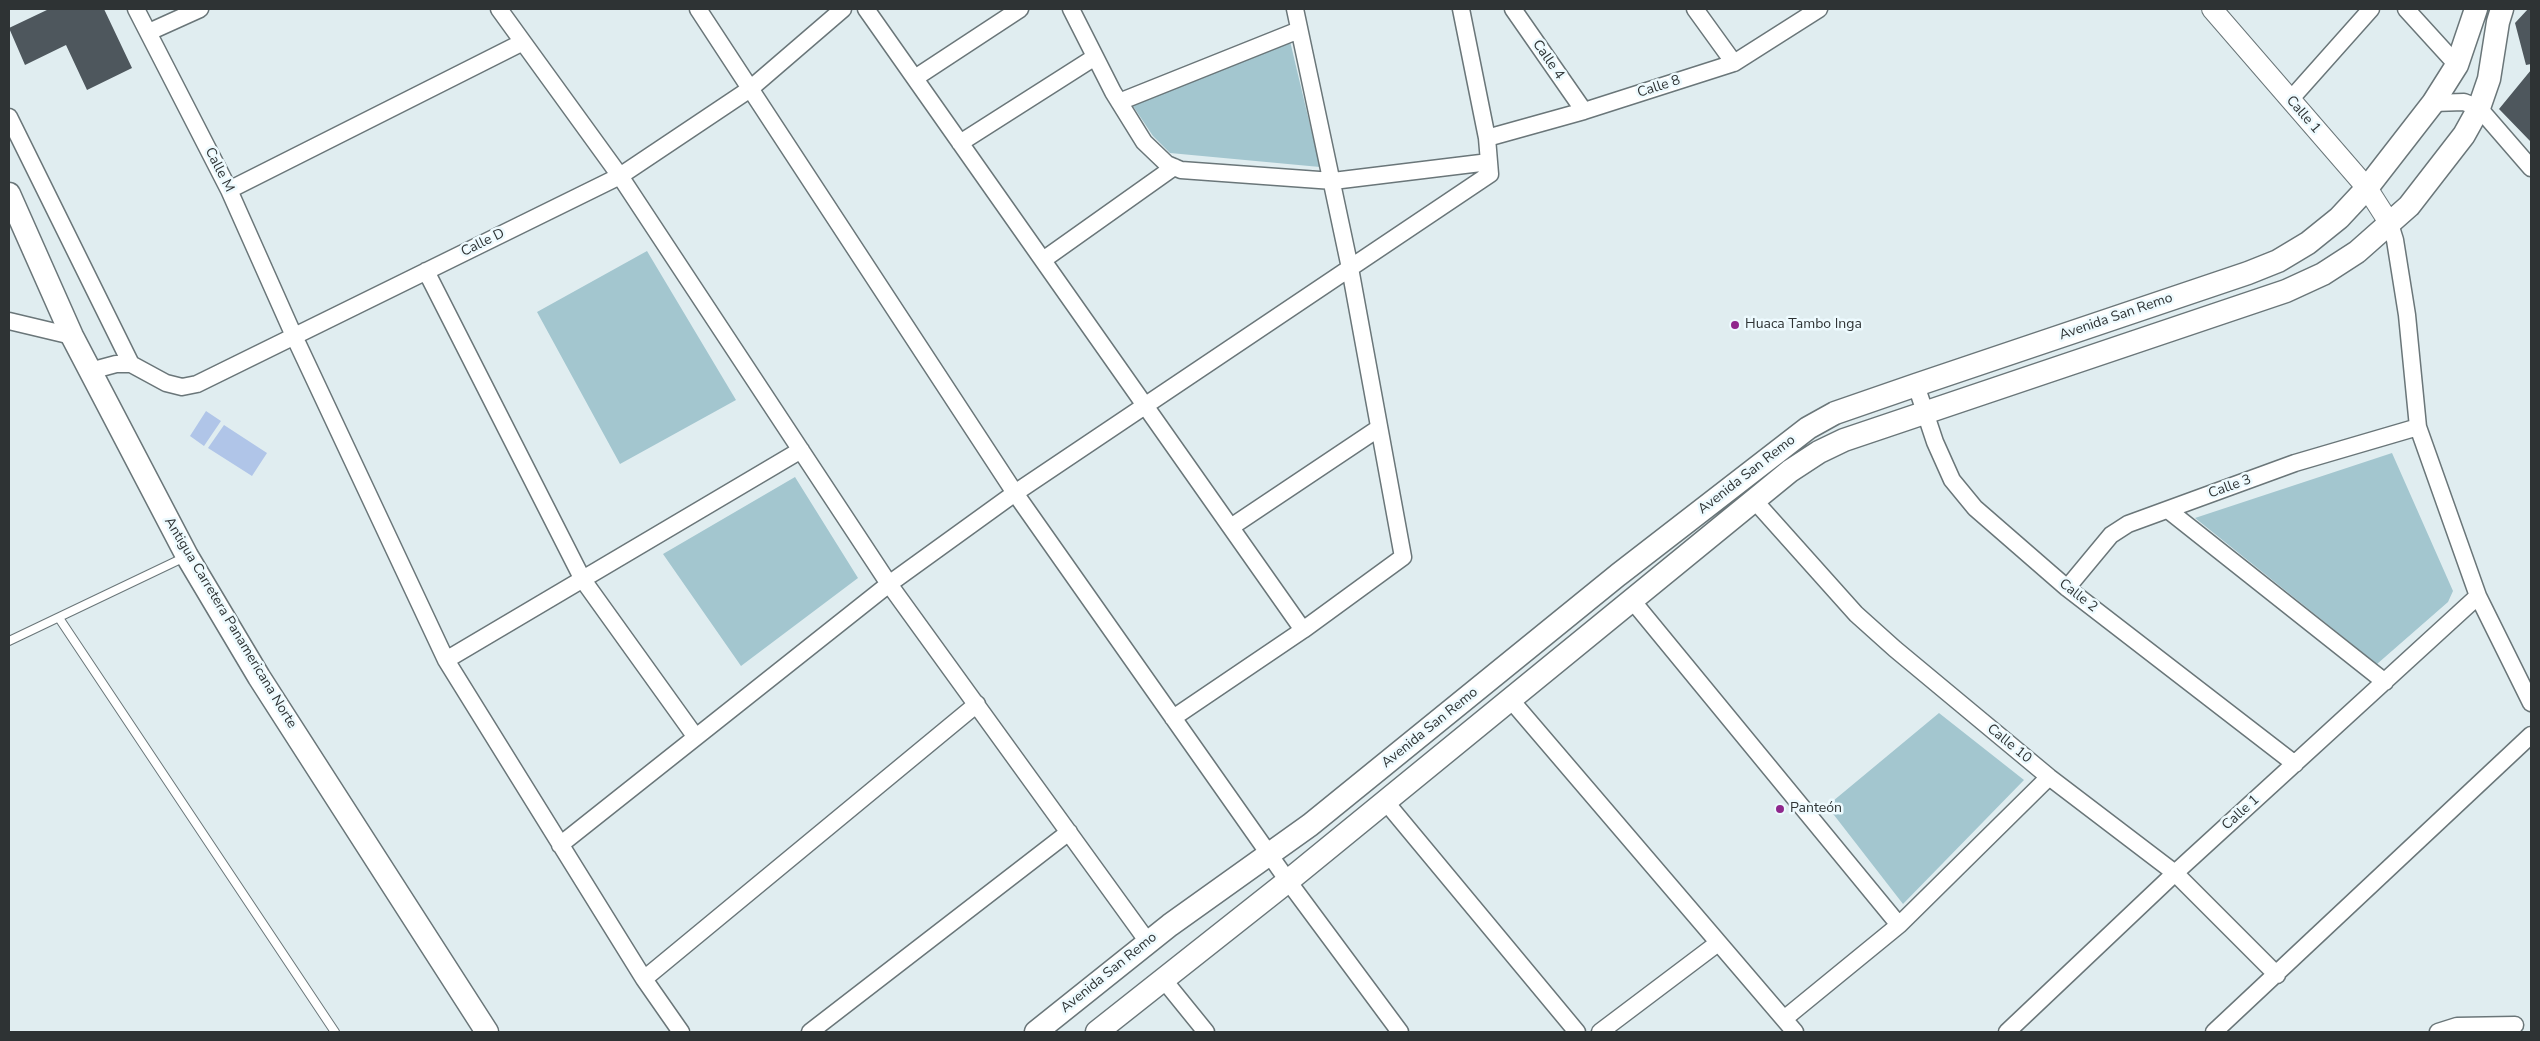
<!DOCTYPE html>
<meta charset="utf-8">
<style>
body{margin:0}
#map{position:relative;width:2540px;height:1041px;overflow:hidden;background:#e0edf0;font-family:"Nunito Sans",sans-serif}
canvas{display:block}
.frame{position:absolute;inset:0;border:10px solid #2e3334;pointer-events:none}
</style>
<div id="map">
<canvas width="2540" height="1041"></canvas>
<div class="frame"></div>
</div>
<script>
const ctx = document.querySelector('canvas').getContext('2d');
ctx.lineJoin = 'round';
function fillPath(path, color) { ctx.fillStyle = color; ctx.fill(path, 'evenodd'); }
const shape = rows => new Path2D(rows.map(r => 'M' + r).join(''));
function stroke(path, color, width, dash) { ctx.strokeStyle = color; ctx.lineWidth = width; ctx.lineCap = dash ? 'butt' : 'round'; ctx.setLineDash(dash || []); ctx.stroke(path); }
function write(font, color, halo, rows, align = 'center') {
  ctx.font = font + ' "Nunito Sans",sans-serif'; ctx.lineWidth = 5; ctx.setLineDash([]); ctx.textBaseline = 'middle'; ctx.strokeStyle = halo; ctx.fillStyle = color; for (const [text, x, y, turn = 0] of rows) {
    ctx.save(); ctx.translate(x, y); ctx.rotate((+turn || 0) * Math.PI / 180); ctx.textAlign = isNaN(turn) ? turn : align; if (halo) ctx.strokeText(text, 0, 0); ctx.fillText(text, 0, 0); ctx.restore();
  }
}
const green = shape([
 [1290,41,1320,167,1170,153,1153,136,1131,103],
 [647,251,736,400,620,464,537,312],
 [2392,453,2453,591,2448,602,2377,664,2195,518],
 [795,477,858,578,741,666,663,554],
 [1939,713,2024,780,1903,904,1827,806]
]);
const water = shape([
 [206,411,221,421,204,446,190,436],
 [224,425,267,453,252,476,208,448]
]);
const building = shape([
 [49,9,104,9,132,68,87,90,66,45,25,65,9,28],
 [2528,9,2531,9,2531,64,2526,65,2515,23],
 [2531,70,2531,142,2499,109]
]);
const service = shape([
 [59,618,335,1032],
 [9,641,185,557]
]);
const minor = shape([
 [136,9,229,190,294,336,446,660,644,979,681,1032],
 [499,9,620,176,889,584,1148,942],
 [698,9,1015,493,1288,881,1400,1032],
 [866,9,1303,630],
 [1071,9,1113,92,1144,142,1167,164,1181,170,1333,181,1489,162],
 [1513,9,1584,111],
 [1695,9,1734,63],
 [2406,9,2457,65],
 [149,32,200,9],
 [915,78,1020,9],
 [2290,100,2371,9],
 [1119,102,1299,30],
 [2433,103,2464,102,2479,108,2531,168],
 [9,117,131,364],
 [1487,138,1584,111,1734,63,1819,9],
 [960,143,1095,57],
 [229,190,523,42],
 [2390,224,2395,240,2407,315,2418,427,2478,596,2531,703],
 [1043,260,1174,167],
 [426,271,583,580,695,736],
 [9,321,72,336],
 [90,371,116,364,131,364,166,383,182,387,197,384,620,176,750,89,843,9],
 [1916,385,1935,442,1952,480,1975,508,2067,588,2295,764],
 [1754,500,1856,614,1895,649,2049,777,2175,873,2277,975],
 [2168,510,2385,682],
 [1231,527,1379,428],
 [2067,588,2111,535,2128,524,2295,463,2418,427],
 [1631,599,1899,925],
 [446,660,801,450],
 [1510,699,1795,1032],
 [1173,718,1303,630,1403,557,1350,268,1295,9],
 [1385,801,1577,1032],
 [560,845,889,584,1015,493,1490,174,1487,138,1461,9],
 [644,979,977,704],
 [1163,979,1206,1032],
 [1784,1019,1899,925,2049,777],
 [810,1032,1069,832],
 [1600,1032,1718,943],
 [2007,1032,2175,873,2478,596],
 [2214,1032,2531,735],
 [2438,1032,2457,1026,2515,1025]
]);
const tertiary = shape([
 [2212,9,2367,188,2390,224]
]);
const secondary = shape([
 [9,194,72,336,187,556,259,677,487,1032],
 [1036,1032,1170,925,1310,825,1618,575,1808,428,1835,413,1916,385,2248,273,2278,261,2308,243,2339,218,2367,188,2433,103,2457,65,2476,9],
 [1097,1032,1288,881,1790,471,1819,452,1844,440,2286,291,2323,274,2357,252,2409,206,2464,135,2479,108,2489,79,2498,22,2502,9]
]);
const markers = [
 [1735,325,5,"#8f278c"],
 [1780,809,5,"#8f278c"]
];
const streetNames = [
 ["Calle 4",1548,60,55],
 ["Calle 8",1659,87,-18],
 ["Calle 1",2303,115,49],
 ["Calle M",219,170,63],
 ["Calle D",483,243,-26],
 ["Avenida San Remo",2116,317,-19],
 ["Avenida San Remo",1747,475,-38],
 ["Calle 3",2230,487,-20],
 ["Calle 2",2078,596,38],
 ["Antigua Carretera Panamericana Norte",230,623,59],
 ["Avenida San Remo",1430,728,-39],
 ["Calle 10",2009,744,39],
 ["Calle 1",2241,813,-42],
 ["Avenida San Remo",1109,973,-39]
];
const poiNames = [
 ["Huaca Tambo Inga",1745,325],
 ["Panteón",1790,809]
];
fillPath(green, '#a3c6cf');
fillPath(water, '#b0c5e8');
fillPath(building, '#4e575d');
stroke(service, '#6a7679', 10);
stroke(minor, '#6a7679', 19);
stroke(tertiary, '#6a7679', 22);
stroke(secondary, '#6a7679', 25);
stroke(service, '#fff', 8);
stroke(minor, '#fff', 16);
stroke(tertiary, '#fff', 20);
stroke(secondary, '#fff', 22);
for (const [x, y, r, color] of markers) { const dot = new Path2D(); dot.arc(x, y, r, 0, 2 * Math.PI); ctx.fillStyle = color; ctx.fill(dot); stroke(dot, '#edfafe', 2); }
write('14px', '#2e3334', '#edfafe', streetNames);
write('14px', '#2e3334', '#edfafe', poiNames, 'left');
</script>
